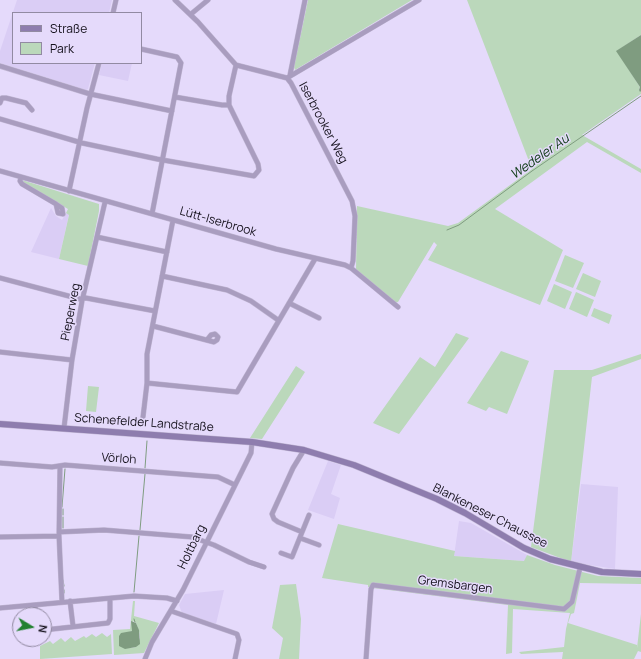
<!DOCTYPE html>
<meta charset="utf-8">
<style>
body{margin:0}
#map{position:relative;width:641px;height:659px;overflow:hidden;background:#e5dafb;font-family:Manrope,sans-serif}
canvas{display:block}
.legend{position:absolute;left:12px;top:12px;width:130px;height:52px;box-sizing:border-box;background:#e5dafb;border:1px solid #928aa2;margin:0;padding:5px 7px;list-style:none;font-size:12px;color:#15111c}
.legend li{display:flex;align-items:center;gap:8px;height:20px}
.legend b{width:20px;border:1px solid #928aa2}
.north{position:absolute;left:12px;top:607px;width:40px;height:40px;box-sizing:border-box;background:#e5dafb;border:1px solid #928aa2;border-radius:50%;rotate:100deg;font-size:11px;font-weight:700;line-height:16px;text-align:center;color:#15111c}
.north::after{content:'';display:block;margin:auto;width:14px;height:18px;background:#228031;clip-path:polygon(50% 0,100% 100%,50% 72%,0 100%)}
</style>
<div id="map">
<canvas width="641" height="659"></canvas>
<ul class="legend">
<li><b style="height:5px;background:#8e7dae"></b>Straße</li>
<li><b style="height:11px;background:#bbd8bb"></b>Park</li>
</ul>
<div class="north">N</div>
</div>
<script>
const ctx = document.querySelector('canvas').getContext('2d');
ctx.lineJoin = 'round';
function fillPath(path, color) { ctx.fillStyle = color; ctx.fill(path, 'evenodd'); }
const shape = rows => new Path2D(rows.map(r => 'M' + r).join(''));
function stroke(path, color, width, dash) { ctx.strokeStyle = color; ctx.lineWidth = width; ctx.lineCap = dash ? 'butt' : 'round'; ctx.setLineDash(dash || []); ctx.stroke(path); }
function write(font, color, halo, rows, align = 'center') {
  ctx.font = font + ' Manrope,sans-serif'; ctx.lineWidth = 3; ctx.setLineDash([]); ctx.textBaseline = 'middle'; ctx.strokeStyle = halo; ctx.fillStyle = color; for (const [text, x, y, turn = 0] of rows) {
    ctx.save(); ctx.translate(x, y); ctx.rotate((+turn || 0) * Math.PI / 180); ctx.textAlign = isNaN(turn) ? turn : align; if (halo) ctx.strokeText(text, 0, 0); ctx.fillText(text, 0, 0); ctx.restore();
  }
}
const built = shape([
 [17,0,112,0,109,13,13,13,13,63,95,63,88,89,86,90,0,63,0,51],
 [102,63,132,63,128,81,99,75],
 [51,208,56,216,62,220,66,213,69,214,59,259,31,252],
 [328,461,341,465,331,494,340,498,334,519,308,510],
 [581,484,618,487,615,569,571,562],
 [459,521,471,523,527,555,525,561,454,556],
 [224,590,216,624,182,613,179,605,185,594]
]);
const green = shape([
 [308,0,412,0,295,70,294,67],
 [467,0,641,0,641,35,617,51,640,87,639,90,641,91,641,94,582,135,641,169,641,173,587,142,495,209,563,250,540,305,428,260,437,245,434,242,398,302,394,303,356,271,357,206,448,226,458,223,532,169],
 [22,180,99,204,99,211,88,266,59,259,69,215,66,213,68,209,24,183],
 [565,255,584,263,573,288,555,281],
 [583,273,601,281,595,297,576,289],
 [554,284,572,292,565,309,547,301],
 [576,292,594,300,587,317,569,309],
 [594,308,612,315,609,324,591,316],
 [456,333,469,338,399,434,373,423,420,357,435,367],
 [501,351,529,361,507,414,489,407,486,411,467,403],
 [641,354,641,359,592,377,571,562,531,547,554,370,592,370],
 [296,366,305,372,262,439,250,438],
 [88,386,99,387,96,412,86,411],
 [338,524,455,551,454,556,524,561,527,555,555,565,598,576,641,578,641,584,580,583,574,613,571,614,568,623,637,645,637,648,641,614,641,652,638,651,634,659,562,659,563,652,521,654,519,652,564,647,566,629,570,613,513,609,512,653,506,654,508,605,373,588,368,587,368,585,322,578],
 [296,584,301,619,299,659,279,659,283,638,272,628,280,585],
 [133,601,135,601,134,616,159,623,144,653,114,655,113,630,130,629],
 [133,621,136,623,139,631,140,638,136,647,129,648,119,644,119,636,132,631],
 [102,633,107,637,111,634,112,654,40,659,40,646,50,641,53,644,61,638,65,642,71,637,75,641,84,636,86,638,92,634,96,637]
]);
const water = shape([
 [641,35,641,91,640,92,639,90,640,87,616,51],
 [131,621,136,623,139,630,140,644,136,647,125,649,119,646,119,636,121,633,132,631]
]);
const stream = shape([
 [447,230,459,225,532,171,641,96],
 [145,468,147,441],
 [62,507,65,469],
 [63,509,63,515],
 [63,517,63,528],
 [140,530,145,474],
 [63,580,64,586],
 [64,590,64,593],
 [134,592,139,536],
 [134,619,135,622]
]);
const street = shape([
 [175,0,198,22,236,65,287,78,291,83,352,201,355,216,353,261,351,268],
 [113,13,116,0],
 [191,14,208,0],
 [141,49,177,57,181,63,152,214],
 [0,66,90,94,172,111],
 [290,75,305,0],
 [287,78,419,0],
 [175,97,222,105,229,105],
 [0,103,2,98,6,98,26,103,32,110],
 [0,119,82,143,157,159,254,176,259,170,258,164,229,105,229,96,236,65],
 [0,171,276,249,345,265,351,268,398,307],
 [21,177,20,181,22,184,56,204,62,208,63,214,58,213,56,204],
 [69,191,87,108,99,63],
 [97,237,167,252],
 [162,276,227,290,251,301,278,320],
 [0,278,80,299,86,298,155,311],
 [289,303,319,318],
 [153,326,214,342,217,340,218,337,215,334,211,335,207,340],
 [0,352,72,360],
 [147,383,237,392,315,259],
 [143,417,147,383,147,354,173,220],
 [64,428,72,360,82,301,105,202],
 [0,463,52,467,65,465,218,477,235,485],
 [60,467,59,536,62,602],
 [59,532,104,530,192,537,214,545,249,562,264,567],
 [302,532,278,522,274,519,272,514,293,468,304,450],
 [0,537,59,536],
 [300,538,319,545],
 [281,553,292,557,309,515],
 [70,601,73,626],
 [35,605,36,615],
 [0,608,134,596,167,598,177,601],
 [171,611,237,634,239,640,235,659],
 [44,630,108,623,110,619,110,599],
 [145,659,152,642,183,590,251,453,252,442],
 [366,659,371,589,373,585,564,609,572,602,580,568]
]);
const secondary = shape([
 [0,424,252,442,304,450,354,465,437,499,465,513,524,548,550,559,602,572,641,574]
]);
const streetNames = [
 ["Iserbrooker Weg",323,123,62],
 ["Lütt-Iserbrook",218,222,16],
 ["Pieperweg",71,312,-79],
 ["Schenefelder Landstraße",144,423,4],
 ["Vörloh",119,459,4],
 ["Blankeneser Chaussee",490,516,27],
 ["Holtbarg",192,547,-64],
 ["Gremsbargen",455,585,7]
];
const waterNames = [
 ["Wedeler Au",540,157,-35]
];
fillPath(built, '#dacdf5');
fillPath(green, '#bbd8bb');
fillPath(water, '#7f9c80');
stroke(stream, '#7f9c80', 1);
stroke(street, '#c0b6d3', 5.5);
stroke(secondary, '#c0b6d3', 7);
stroke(street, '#a99dbf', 4.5);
stroke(secondary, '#8e7dae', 6);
write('12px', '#15111c', '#e5dafb', streetNames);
write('italic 13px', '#0d3a14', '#e5dafb', waterNames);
</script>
